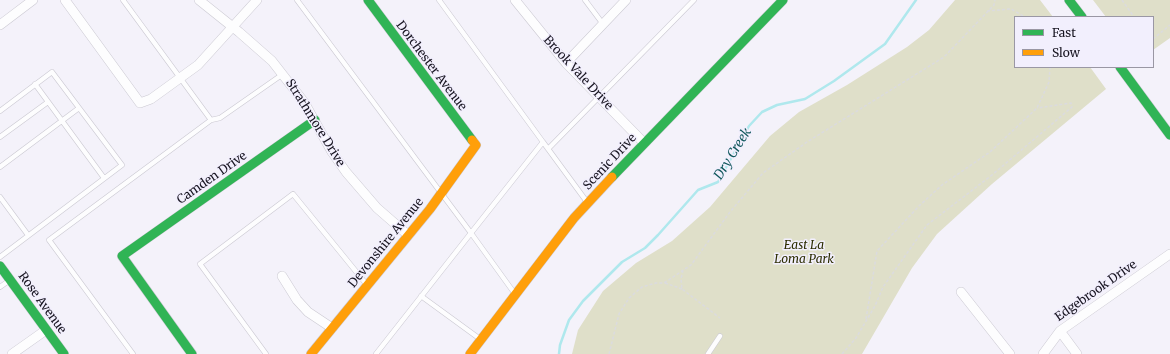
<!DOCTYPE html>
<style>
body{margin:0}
#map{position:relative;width:1170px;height:354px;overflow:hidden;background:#f4f2fa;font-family:Merriweather,serif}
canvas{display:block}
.legend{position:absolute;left:1014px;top:16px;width:140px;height:52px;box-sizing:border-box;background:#f2effd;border:1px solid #9a97a4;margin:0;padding:5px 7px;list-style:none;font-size:12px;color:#16131f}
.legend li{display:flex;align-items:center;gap:8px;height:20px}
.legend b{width:20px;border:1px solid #9a97a4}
</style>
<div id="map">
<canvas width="1170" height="354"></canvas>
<ul class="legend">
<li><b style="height:5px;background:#30b455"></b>Fast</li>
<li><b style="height:5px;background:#ff9f0a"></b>Slow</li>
</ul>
</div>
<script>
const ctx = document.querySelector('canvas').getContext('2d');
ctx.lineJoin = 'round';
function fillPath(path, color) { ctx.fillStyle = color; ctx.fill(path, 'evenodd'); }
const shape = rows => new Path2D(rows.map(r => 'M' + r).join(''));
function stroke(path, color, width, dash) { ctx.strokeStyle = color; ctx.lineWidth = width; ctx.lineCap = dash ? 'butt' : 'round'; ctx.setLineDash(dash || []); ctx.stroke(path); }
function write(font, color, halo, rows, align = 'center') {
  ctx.font = font + ' Merriweather,serif'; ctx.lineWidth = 3; ctx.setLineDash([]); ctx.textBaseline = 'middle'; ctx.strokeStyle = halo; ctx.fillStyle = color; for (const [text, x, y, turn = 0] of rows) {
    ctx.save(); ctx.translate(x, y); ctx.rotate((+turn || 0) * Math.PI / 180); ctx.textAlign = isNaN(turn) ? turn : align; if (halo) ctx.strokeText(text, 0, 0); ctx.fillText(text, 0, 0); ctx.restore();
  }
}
const green = shape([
 [955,0,1040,0,1053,17,1015,17,1015,67,1090,67,1106,89,992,184,937,234,912,268,862,354,572,354,578,330,603,291,636,263,672,241,710,207,770,136,799,112,847,85,907,47,929,30],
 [1093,0,1170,0,1170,38,1153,50,1153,17,1106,17]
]);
const stream = shape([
 [559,354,560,345,569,320,583,301,622,262,645,248,658,235,698,190,718,182,749,126,762,112,777,105,805,99,834,81,885,44,916,0]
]);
const path = shape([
 [1122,0,1134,17],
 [987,11,1011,9,1025,17],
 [1153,39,1170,25],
 [683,270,681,279,682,289,720,318],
 [665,283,682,289],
 [866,319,877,251,919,206,942,185,990,152,1037,108,1049,82,1050,67],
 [609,354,619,314,629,298,642,287,656,283,664,283,691,265,730,212,763,173,807,142,944,57,994,5,995,0],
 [842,354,856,338,875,306,883,287,927,225,992,175,1072,107,1071,103,1037,108]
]);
const lane = shape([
 [123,0,211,120,49,240,133,354],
 [297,0,471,233,376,354],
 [439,0,543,142],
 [585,0,603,24],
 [35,84,104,178],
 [0,111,52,72,122,165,0,257],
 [211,120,220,118,283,74],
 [0,137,48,102],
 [548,149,694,0],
 [0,167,79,108],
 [0,197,28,235],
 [0,287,10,280],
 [515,294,471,233,543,142,587,202],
 [421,296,480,339],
 [266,354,200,264,293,194,367,285],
 [708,354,720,336]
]);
const street = shape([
 [65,0,140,103,151,99,198,65,257,0],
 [199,0,239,32,272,61,304,102,332,152,346,172,377,208,408,235],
 [515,0,566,63,644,143],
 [0,25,33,0],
 [566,63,626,0],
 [282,276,297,300,308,312,332,328],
 [961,292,1010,354],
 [1060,331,1077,354],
 [12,354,46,330],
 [1043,354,1060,331,1170,254]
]);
const fast = shape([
 [368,0,472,140],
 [1069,0,1082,17],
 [1120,67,1170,135],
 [612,177,783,0],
 [0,266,64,354],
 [192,354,122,256,315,120]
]);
const slow = shape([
 [311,354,430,209,476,145,472,140],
 [470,354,574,218,612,177]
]);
const streetNames = [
 ["Dorchester Avenue",431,66,53],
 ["Brook Vale Drive",578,73,47],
 ["Strathmore Drive",315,123,58],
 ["Scenic Drive",610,162,-47],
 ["Camden Drive",212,178,-35],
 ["Devonshire Avenue",386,243,-51],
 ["Edgebrook Drive",1096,291,-35],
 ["Rose Avenue",42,303,54]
];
const parkNames = [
 ["East La",804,246],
 ["Loma Park",804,260]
];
const waterNames = [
 ["Dry Creek",733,154,-58]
];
fillPath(green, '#dfdfc9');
stroke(stream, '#afe8ed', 2.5);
stroke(lane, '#cac8d1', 5.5);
stroke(street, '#cac8d1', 10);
stroke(fast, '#cac8d1', 10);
stroke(slow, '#cac8d1', 10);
stroke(path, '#dbdbde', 1.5, [3, 2]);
stroke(lane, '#fdfdfe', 4.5);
stroke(street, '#fdfdfe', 9);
stroke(fast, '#30b455', 9);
stroke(slow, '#ff9f0a', 9);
write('12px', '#16131f', '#f2effd', streetNames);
write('italic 12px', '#2c2d00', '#f2effd', parkNames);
write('italic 13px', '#11585c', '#f2effd', waterNames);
</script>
